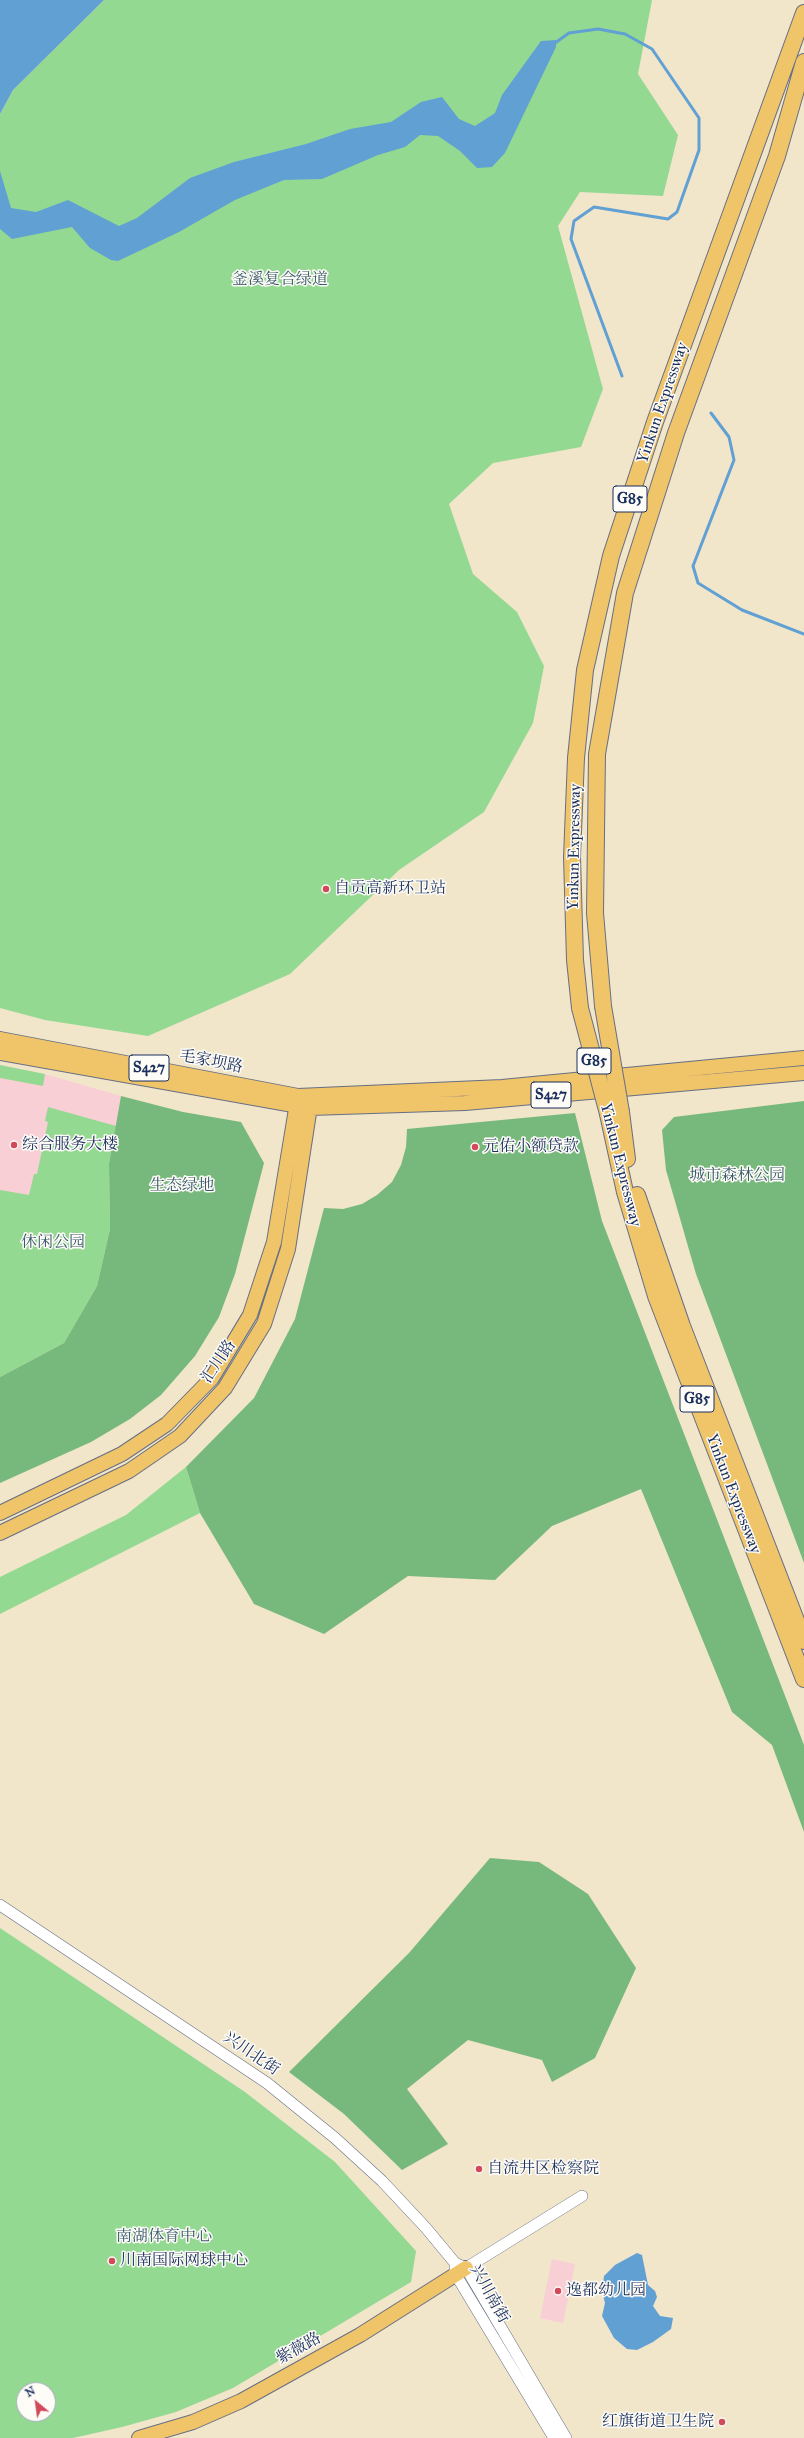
<!DOCTYPE html>
<meta charset="utf-8">
<style>
body{margin:0}
#map{position:relative;width:804px;height:2438px;overflow:hidden;background:#f1e5ca;font-family:"IM FELL Great Primer",serif}
canvas{display:block}
.north{position:absolute;left:16px;top:2382px;width:40px;height:40px;box-sizing:border-box;background:#fdfcf7;border:1px solid #a3aaba;border-radius:50%;rotate:331deg;font-size:11px;font-weight:700;line-height:16px;text-align:center;color:#1b2f5e}
.north::after{content:'';display:block;margin:auto;width:14px;height:18px;background:#d1495b;clip-path:polygon(50% 0,100% 100%,50% 72%,0 100%)}
</style>
<div id="map">
<canvas width="804" height="2438"></canvas>
<div class="north">N</div>
</div>
<script>
const ctx = document.querySelector('canvas').getContext('2d');
ctx.lineJoin = 'round';
function fillPath(path, color) { ctx.fillStyle = color; ctx.fill(path, 'evenodd'); }
const shape = rows => new Path2D(rows.map(r => 'M' + r).join(''));
function stroke(path, color, width, dash) { ctx.strokeStyle = color; ctx.lineWidth = width; ctx.lineCap = dash ? 'butt' : 'round'; ctx.setLineDash(dash || []); ctx.stroke(path); }
function write(font, color, halo, rows, align = 'center') {
  ctx.font = font + ' "IM FELL Great Primer","Noto Serif SC",serif'; ctx.lineWidth = 3; ctx.setLineDash([]); ctx.textBaseline = 'middle'; ctx.strokeStyle = halo; ctx.fillStyle = color; for (const [text, x, y, turn = 0] of rows) {
    ctx.save(); ctx.translate(x, y); ctx.rotate((+turn || 0) * Math.PI / 180); ctx.textAlign = isNaN(turn) ? turn : align; if (halo) ctx.strokeText(text, 0, 0); ctx.fillText(text, 0, 0); ctx.restore();
  }
}
const built = shape([
 [0,1065,48,1075,121,1096,109,1164,0,1377],
 [552,2259,575,2264,563,2323,540,2318]
]);
const green = shape([
 [104,0,652,0,638,74,678,135,663,196,580,192,558,226,603,389,581,447,493,463,449,504,473,574,517,612,544,666,533,723,484,812,399,870,290,974,148,1036,45,1020,0,1008,0,114,13,90],
 [0,1065,45,1074,43,1086,0,1078],
 [48,1107,116,1126,109,1164,110,1229,97,1286,64,1343,0,1377,0,1190,29,1195,34,1174,37,1174,48,1122,45,1121],
 [186,1467,200,1513,0,1614,0,1577,126,1515],
 [0,1928,245,2092,335,2162,416,2251,411,2282,233,2388,176,2412,122,2427,73,2438,0,2438],
 [24,2390,48,2390,48,2414,24,2414]
]);
const forest = shape([
 [121,1096,183,1112,241,1122,264,1163,235,1274,219,1317,195,1356,161,1395,130,1419,91,1442,0,1483,0,1377,64,1343,97,1286,110,1229,109,1164],
 [804,1101,804,1563,696,1274,666,1170,662,1130,674,1117],
 [575,1113,602,1221,804,1745,804,1832,772,1745,732,1712,641,1489,552,1526,495,1580,408,1576,324,1634,254,1604,200,1513,186,1467,254,1398,295,1319,324,1208,343,1209,362,1204,377,1195,392,1182,401,1165,406,1147,407,1129],
 [490,1858,539,1862,588,1894,636,1968,595,2058,552,2082,542,2060,468,2040,407,2089,448,2144,402,2170,344,2114,289,2072,409,1953]
]);
const water = shape([
 [0,0,104,0,13,90,0,114],
 [556,40,556,47,505,153,492,167,477,168,460,151,438,136,420,135,405,147,378,155,322,179,284,180,235,200,179,232,118,261,111,260,90,248,72,227,12,239,0,229,0,171,11,208,36,212,68,200,119,226,137,218,190,178,234,162,306,144,350,129,391,122,421,102,442,97,459,119,475,126,495,113,502,95,541,41],
 [637,2253,642,2255,648,2285,655,2291,657,2297,653,2306,660,2316,673,2318,671,2329,653,2342,637,2350,627,2349,614,2338,602,2316,605,2303,602,2292,604,2276,615,2265]
]);
const stream = shape([
 [555,43,569,33,598,29,625,34,652,49,699,118,699,150,677,212,668,219,594,207,574,221,571,239,622,376],
 [711,413,729,437,734,460,693,566,698,583,742,610,804,634]
]);
const minor = shape([
 [0,1905,267,2083,335,2138,382,2181,426,2228,455,2263,466,2268,566,2438],
 [455,2268,456,2275,554,2438],
 [466,2268,582,2196]
]);
const major = shape([
 [0,1039,298,1096,502,1087,804,1058],
 [0,1053,310,1108,465,1103,804,1073],
 [0,1513,122,1454,167,1424,212,1378,250,1315,274,1242,298,1097],
 [0,1533,129,1471,180,1436,225,1388,264,1324,288,1249,311,1100],
 [139,2438,193,2422,241,2401,360,2335,466,2268]
]);
const highway = shape([
 [603,1006,595,913,597,754,625,593,676,433,777,156,804,62],
 [580,1008,575,960,572,857,576,758,585,670,611,556,655,422,804,13],
 [621,1112,627,1159],
 [608,1114,625,1192,656,1296,804,1679],
 [637,1195,682,1326,804,1641]
]);
const highwayBridge = shape([
 [603,1006,621,1112],
 [580,1008,608,1114]
]);
const markers = [
 [326,889,4,"#d1495b"],
 [14,1145,4,"#d1495b"],
 [475,1147,4,"#d1495b"],
 [479,2169,4,"#d1495b"],
 [112,2261,4,"#d1495b"],
 [558,2291,4,"#d1495b"],
 [722,2422,4,"#d1495b"]
];
const shields = [
 [630,499,34],
 [594,1061,34],
 [149,1068,40],
 [551,1095,40],
 [697,1399,34]
];
const shieldNames = [
 ["G85",630,499],
 ["G85",594,1061],
 ["S427",149,1068],
 ["S427",551,1095],
 ["G85",697,1399]
];
const parkNames = [
 ["釜溪复合绿道",280,280],
 ["城市森林公园",737,1176],
 ["生态绿地",182,1186],
 ["休闲公园",53,1243],
 ["南湖体育中心",164,2237]
];
const streetNames = [
 ["Yinkun Expressway",663,403,-71],
 ["Yinkun Expressway",575,847,-89],
 ["毛家坝路",211,1062,11],
 ["Yinkun Expressway",620,1165,76],
 ["汇川路",219,1362,-56],
 ["Yinkun Expressway",733,1494,69],
 ["兴川北街",251,2054,34],
 ["兴川南街",489,2294,61],
 ["紫薇路",299,2349,-29]
];
const poiNames = [
 ["自贡高新环卫站",334,889],
 ["综合服务大楼",22,1145],
 ["元佑小额贷款",483,1147],
 ["自流井区检察院",487,2169],
 ["川南国际网球中心",120,2261],
 ["逸都幼儿园",566,2291],
 ["红旗街道卫生院",714,2422,"right"]
];
fillPath(built, '#f7cfd4');
fillPath(green, '#94d992');
fillPath(forest, '#77b97c');
fillPath(water, '#61a0d3');
stroke(stream, '#61a0d3', 3);
stroke(minor, '#666f84', 12);
stroke(major, '#666f84', 16);
stroke(highway, '#666f84', 18);
stroke(minor, '#fff', 11);
stroke(major, '#f0c469', 14);
stroke(highway, '#f0c469', 16);
stroke(highwayBridge, '#666f84', 18, []);
stroke(highwayBridge, '#f0c469', 16);
for (const [x, y, r, color] of markers) { const dot = new Path2D(); dot.arc(x, y, r, 0, 2 * Math.PI); ctx.fillStyle = color; ctx.fill(dot); stroke(dot, '#fdfcf7', 1.5); }
for (const [x, y, w] of shields) { const box = new Path2D(); box.roundRect(x - w / 2, y - 13, w, 26, 3); ctx.fillStyle = '#fdfcf7'; ctx.fill(box); stroke(box, '#1b2f5e', 1); }
write('bold 15px', '#1b2f5e', null, shieldNames);
write('16px', '#395a6b', '#fdfcf7', parkNames);
write('16px', '#1b2f5e', '#fdfcf7', streetNames);
write('16px', '#1b2f5e', '#fdfcf7', poiNames, 'left');
</script>
